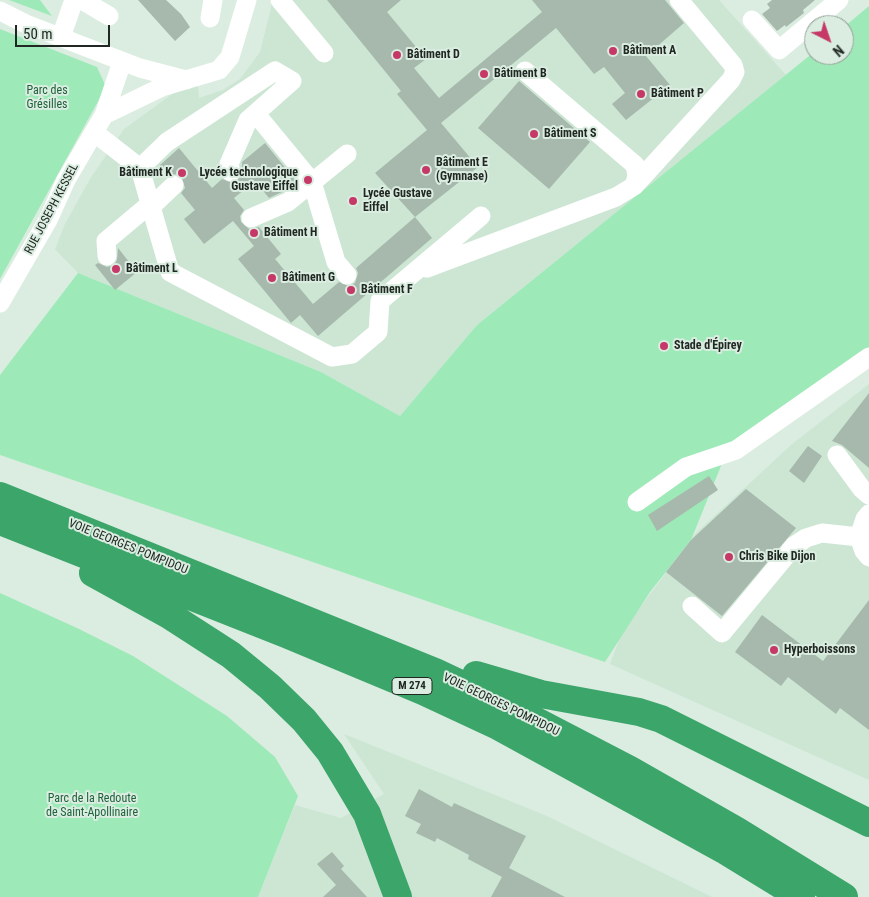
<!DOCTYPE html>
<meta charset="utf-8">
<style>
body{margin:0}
#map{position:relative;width:869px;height:897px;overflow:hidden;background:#daede0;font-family:"Roboto Condensed",sans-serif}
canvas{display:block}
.north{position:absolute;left:804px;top:15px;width:50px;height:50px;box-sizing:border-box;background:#daede0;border:1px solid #909e94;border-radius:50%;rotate:139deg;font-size:14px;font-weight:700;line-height:20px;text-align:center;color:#212823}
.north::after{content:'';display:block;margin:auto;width:18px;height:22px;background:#c63867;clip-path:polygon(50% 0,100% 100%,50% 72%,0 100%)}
.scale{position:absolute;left:15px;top:25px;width:95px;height:22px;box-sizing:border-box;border:2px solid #212823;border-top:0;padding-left:6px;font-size:15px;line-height:18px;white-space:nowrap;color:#212823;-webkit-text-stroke:4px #daede0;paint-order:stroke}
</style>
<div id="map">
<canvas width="869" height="897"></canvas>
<div class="north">N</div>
<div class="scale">50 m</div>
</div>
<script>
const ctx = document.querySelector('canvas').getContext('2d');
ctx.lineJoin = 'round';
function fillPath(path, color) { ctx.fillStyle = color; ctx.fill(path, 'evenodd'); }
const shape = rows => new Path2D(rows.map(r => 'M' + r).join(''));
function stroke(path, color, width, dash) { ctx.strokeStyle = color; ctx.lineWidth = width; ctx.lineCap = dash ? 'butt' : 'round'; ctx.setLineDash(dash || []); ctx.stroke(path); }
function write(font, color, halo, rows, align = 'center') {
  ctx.font = font + ' "Roboto Condensed",sans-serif'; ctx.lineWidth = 4; ctx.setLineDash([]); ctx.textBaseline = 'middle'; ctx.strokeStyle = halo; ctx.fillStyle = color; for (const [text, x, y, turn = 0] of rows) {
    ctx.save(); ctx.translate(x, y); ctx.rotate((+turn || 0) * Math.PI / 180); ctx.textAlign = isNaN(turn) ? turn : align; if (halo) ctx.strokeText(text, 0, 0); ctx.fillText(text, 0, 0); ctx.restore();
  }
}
const built = shape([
 [273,0,719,0,786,75,477,325,400,416,321,372,78,273,55,249,65,224,90,179,124,129,197,76,199,98,223,90,240,79,260,52],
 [869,384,869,780,610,664,622,632,694,535,791,445],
 [344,734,547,816,712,897,258,897,295,805,341,818,384,794]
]);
const green = shape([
 [9,0,40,0,52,16],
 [869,6,869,368,727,451,691,540,650,592,605,662,0,455,0,375,78,273,321,372,400,416,477,325,814,52,814,55,844,55,844,27],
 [0,29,97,67,106,87,0,279],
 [0,593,77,628,133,656,227,716,275,757,298,796,258,897,0,897]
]);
const building = shape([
 [138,0,166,0,181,14,190,27,175,41],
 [327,0,401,0,387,12,426,59,414,68,439,98,542,12,532,0,665,0,684,23,646,56,670,85,626,120,612,104,625,93,604,67,594,74,556,28,441,123,478,167,415,217,375,173,427,130,397,94,401,91],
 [772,0,815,0,803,10,804,13,786,27,785,25,777,31,762,14,770,8,767,4],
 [519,81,590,142,549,189,478,128],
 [265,143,296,181,282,192,269,198,255,181,234,198,244,210,240,216,241,222,249,229,259,227,281,254,275,259,313,304,339,282,349,286,355,283,358,273,356,268,415,217,432,238,318,336,300,315,291,323,238,259,254,246,233,221,204,244,184,219,195,210,181,193,185,188,182,178,177,174,167,176,159,166,179,148,212,188,222,179,233,183,242,176,242,162],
 [118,248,137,272,115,290,95,265,98,263,107,267,114,265,117,260],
 [869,393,869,468,842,445,832,441],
 [808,446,822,456,804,483,789,471],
 [709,476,718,490,657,531,648,515],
 [746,489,796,528,722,616,666,572,691,540],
 [869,600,869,730,840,708,836,714,788,677,781,686,735,652,762,615,823,661],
 [419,789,452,807,454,803,526,836,509,868,565,897,491,897,502,877,468,859,469,855,437,838,435,842,416,833,421,824,405,816],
 [332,852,344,866,341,869,367,897,323,897,336,885,317,864]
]);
const minor = shape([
 [82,0,109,16],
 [280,0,324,53],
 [0,11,26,24,140,68,186,80],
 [210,18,213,0],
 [752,20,779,50,839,0],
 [61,37,74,0],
 [525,71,635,165,637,176,634,186],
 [256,114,312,182,336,262,347,275],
 [104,115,162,87,219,70,230,57,247,0],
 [95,133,140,168,167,142,275,71,292,81,248,120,229,164,231,172],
 [140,168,151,207],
 [174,185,151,207,170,272,332,357,352,354,378,332,380,301,481,216],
 [251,218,288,202,347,154],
 [107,256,106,241,150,204],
 [427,268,616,197,634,186,731,80,735,72,733,65,679,0],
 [0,303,48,220,66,180,104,115,122,62],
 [837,455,862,489,869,495],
 [637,502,686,467,736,450,869,357],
 [869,514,865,519,859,537,864,551,869,557],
 [692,606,722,633,794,546,806,538,822,533,859,537]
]);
const highway = shape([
 [0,496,435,672,505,705,630,770,737,831,844,897],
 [0,521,286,634,423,691,496,725,726,851,801,897],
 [93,573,169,615,231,655,270,687,304,720,330,752,367,814,398,897],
 [476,675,541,694,639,712,661,719,869,823]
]);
const markers = [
 [613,51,5,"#c63867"],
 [397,55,5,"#c63867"],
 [484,74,5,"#c63867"],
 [641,94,5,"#c63867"],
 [534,134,5,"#c63867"],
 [426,170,5,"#c63867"],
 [182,173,5,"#c63867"],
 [308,180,5,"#c63867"],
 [353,201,5,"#c63867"],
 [254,233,5,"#c63867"],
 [116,269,5,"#c63867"],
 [272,278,5,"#c63867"],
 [351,290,5,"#c63867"],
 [664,346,5,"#c63867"],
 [729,557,5,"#c63867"],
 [774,650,5,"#c63867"]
];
const shields = [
 [412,686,40]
];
const shieldNames = [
 ["M 274",412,686]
];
const poiNames = [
 ["Bâtiment A",623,51],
 ["Bâtiment D",407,55],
 ["Bâtiment B",494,74],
 ["Bâtiment P",651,94],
 ["Bâtiment S",544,134],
 ["Bâtiment E",436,163],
 ["(Gymnase)",436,177],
 ["Bâtiment K",172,173,"right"],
 ["Lycée technologique",298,173,"right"],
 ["Gustave Eiffel",298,187,"right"],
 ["Lycée Gustave",363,194],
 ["Eiffel",363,208],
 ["Bâtiment H",264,233],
 ["Bâtiment L",126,269],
 ["Bâtiment G",282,278],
 ["Bâtiment F",361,290],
 ["Stade d'Épirey",674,346],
 ["Chris Bike Dijon",739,557],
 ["Hyperboissons",784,650]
];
const parkNames = [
 ["Parc des",47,91],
 ["Grésilles",47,105],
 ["Parc de la Redoute",92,799],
 ["de Saint-Apollinaire",92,813]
];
const streetNames = [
 ["RUE JOSEPH KESSEL",52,209,-62],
 ["VOIE GEORGES POMPIDOU",128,547,22],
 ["VOIE GEORGES POMPIDOU",501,705,26]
];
fillPath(built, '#cce6d3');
fillPath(green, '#9ee9b8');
fillPath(building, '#a7b9ac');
stroke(minor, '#fff', 19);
stroke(highway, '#3ca56a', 28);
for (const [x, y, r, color] of markers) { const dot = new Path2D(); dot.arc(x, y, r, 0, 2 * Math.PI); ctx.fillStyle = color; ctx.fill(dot); stroke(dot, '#daede0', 2); }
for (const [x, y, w] of shields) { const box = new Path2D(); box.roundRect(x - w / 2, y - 8.5, w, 17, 4); ctx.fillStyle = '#daede0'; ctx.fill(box); stroke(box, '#212823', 1); }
write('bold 11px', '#212823', null, shieldNames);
write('bold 12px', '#212823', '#daede0', poiNames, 'left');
write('12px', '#1f613c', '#daede0', parkNames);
write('12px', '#212823', '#daede0', streetNames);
</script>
